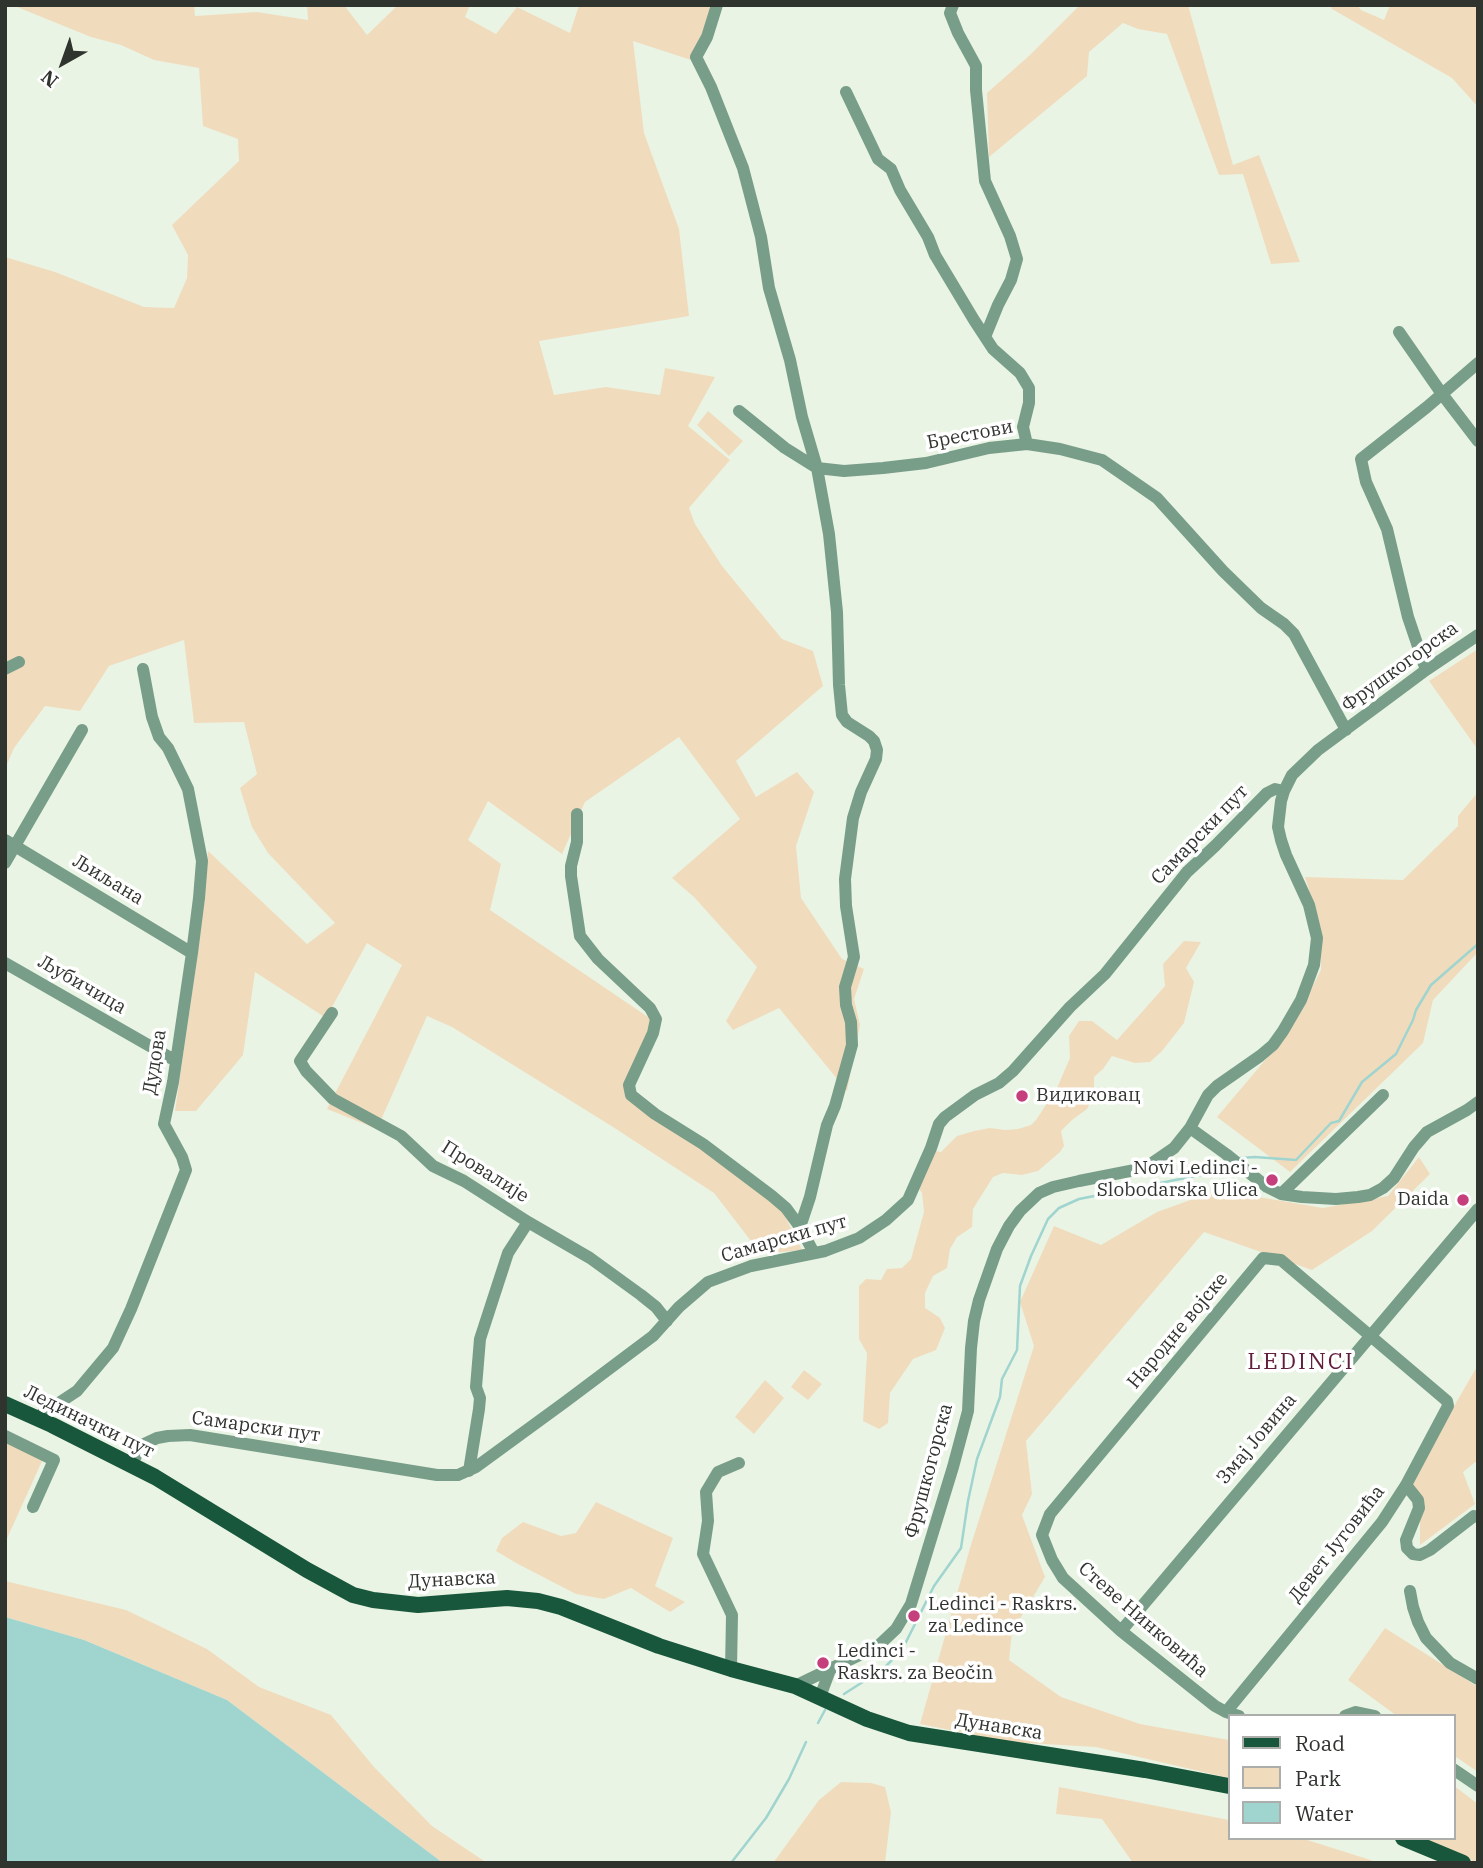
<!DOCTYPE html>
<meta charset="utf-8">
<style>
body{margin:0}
#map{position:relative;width:1483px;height:1868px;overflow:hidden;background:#eaf4e4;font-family:"IBM Plex Serif",serif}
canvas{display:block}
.frame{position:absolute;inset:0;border:7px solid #30342e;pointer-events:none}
.legend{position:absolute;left:1228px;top:1714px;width:228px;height:126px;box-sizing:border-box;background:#fff;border:2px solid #acaeab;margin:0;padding:9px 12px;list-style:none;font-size:21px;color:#30342e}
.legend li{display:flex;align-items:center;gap:14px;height:35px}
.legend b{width:35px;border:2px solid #acaeab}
.north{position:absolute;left:28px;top:28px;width:70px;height:70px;-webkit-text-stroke:5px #fff;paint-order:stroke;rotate:220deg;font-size:19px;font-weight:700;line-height:28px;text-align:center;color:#30342e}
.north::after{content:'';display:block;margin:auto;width:24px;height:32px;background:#30342e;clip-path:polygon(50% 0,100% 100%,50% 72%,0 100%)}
</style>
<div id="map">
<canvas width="1483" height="1868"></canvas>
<div class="frame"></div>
<ul class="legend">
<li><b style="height:9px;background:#19573c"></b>Road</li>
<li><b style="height:19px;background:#f0dcbd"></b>Park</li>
<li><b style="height:19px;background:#9fd4cf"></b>Water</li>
</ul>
<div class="north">N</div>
</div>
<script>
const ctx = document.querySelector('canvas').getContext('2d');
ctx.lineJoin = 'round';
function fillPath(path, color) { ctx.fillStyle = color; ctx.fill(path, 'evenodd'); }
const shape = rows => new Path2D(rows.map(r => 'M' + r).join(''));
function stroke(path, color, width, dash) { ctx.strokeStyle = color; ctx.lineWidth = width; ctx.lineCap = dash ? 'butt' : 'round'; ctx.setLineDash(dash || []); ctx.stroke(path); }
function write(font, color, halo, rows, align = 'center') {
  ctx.font = font + ' "IBM Plex Serif",serif'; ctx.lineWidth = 7; ctx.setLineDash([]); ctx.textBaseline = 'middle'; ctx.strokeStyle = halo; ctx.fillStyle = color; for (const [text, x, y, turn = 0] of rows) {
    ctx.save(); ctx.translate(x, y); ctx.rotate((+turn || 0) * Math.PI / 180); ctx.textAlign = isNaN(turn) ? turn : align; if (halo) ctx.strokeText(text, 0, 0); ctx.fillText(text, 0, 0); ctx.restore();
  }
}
const green = shape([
 [12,5,194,5,195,16,257,12,308,20,307,5,344,5,367,35,398,5,470,5,465,17,496,34,517,7,570,33,579,5,714,5,691,60,633,41,644,133,679,229,689,316,539,341,554,395,606,387,660,395,665,368,715,377,688,426,730,460,689,508,695,524,722,566,782,639,813,651,823,686,736,761,756,797,797,772,814,792,796,846,801,898,842,959,864,969,854,999,860,1025,847,1091,779,1008,733,1030,726,1021,757,967,694,897,672,878,740,819,679,737,585,802,562,854,488,801,468,840,501,864,490,910,651,1019,630,1087,781,1208,802,1250,761,1254,714,1193,613,1127,452,1027,427,1016,377,1129,327,1109,402,965,367,943,326,1018,255,972,243,1055,196,1111,175,1111,196,966,208,851,307,944,335,923,268,853,252,827,240,788,257,774,244,722,194,723,184,640,109,666,80,711,45,706,14,748,5,769,5,257,55,272,144,307,174,308,187,278,188,255,172,225,239,161,238,139,203,126,199,68,154,60,121,45,91,37],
 [1080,5,1188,5,1233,165,1259,155,1300,262,1271,264,1243,174,1219,175,1167,34,1138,29,1123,23,1089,52,1087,76,989,157,987,93,1030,55],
 [1330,5,1357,5,1361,10,1384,20,1390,5,1478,5,1478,107,1452,78,1332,9],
 [708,411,743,441,729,456,697,425],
 [1478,649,1478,750,1429,681],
 [1478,792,1478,952,1433,1000,1423,1043,1290,1172,1217,1117,1288,1033,1321,970,1321,929,1305,877,1403,880,1458,826,1458,816],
 [1184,941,1201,942,1186,968,1194,982,1184,1023,1162,1051,1150,1062,1135,1063,1112,1056,1103,1069,1094,1077,1094,1095,1087,1109,1072,1120,1061,1131,1064,1146,1060,1152,1038,1171,1022,1175,1003,1173,993,1177,973,1209,972,1227,957,1237,950,1249,947,1268,933,1276,925,1293,925,1308,940,1318,945,1328,936,1350,913,1359,890,1393,888,1423,879,1429,863,1421,867,1353,859,1339,859,1286,866,1279,881,1280,887,1269,902,1268,911,1259,924,1212,922,1193,917,1186,936,1151,941,1152,957,1136,974,1131,990,1128,1005,1130,1018,1129,1031,1125,1036,1120,1057,1088,1070,1058,1069,1036,1079,1021,1092,1021,1117,1040,1165,986,1163,964],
 [1419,1157,1430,1174,1372,1231,1312,1270,1204,1232,1026,1441,1032,1494,1022,1515,1045,1577,1012,1632,1009,1660,1061,1697,1140,1724,1229,1740,1229,1778,1096,1747,1009,1742,920,1724,970,1548,1034,1346,1020,1302,1054,1226,1101,1245,1157,1212,1218,1190,1323,1208,1388,1196],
 [1478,1365,1478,1460,1463,1472,1475,1504,1420,1545,1420,1508,1411,1488,1429,1449],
 [804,1370,822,1384,808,1400,791,1387],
 [765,1380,784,1398,754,1434,735,1417],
 [5,1431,47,1450,5,1543],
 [596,1502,673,1538,655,1586,685,1602,670,1612,631,1588,604,1599,576,1594,518,1564,496,1551,502,1538,523,1522,561,1536,576,1533],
 [5,1581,126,1610,207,1649,259,1687,331,1715,374,1767,432,1826,487,1863,443,1863,227,1700,84,1640,5,1617],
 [1385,1628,1478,1687,1478,1772,1453,1755,1453,1716,1397,1716,1348,1680],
 [841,1782,871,1783,885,1787,891,1812,885,1863,773,1863,819,1800],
 [1453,1785,1478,1804,1478,1863,1417,1838,1453,1838],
 [1059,1787,1229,1820,1229,1838,1301,1838,1380,1863,1133,1863,1102,1819,1056,1814]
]);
const water = shape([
 [5,1617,84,1640,227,1700,443,1863,5,1863]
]);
const stream = shape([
 [1241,1158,1255,1157,1296,1160,1331,1123,1339,1121,1362,1082,1396,1054,1413,1020,1416,1010,1431,985,1478,944],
 [844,1694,883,1669,902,1650,934,1586,961,1548,968,1501,977,1459,1000,1397,1002,1379,1017,1350,1020,1286,1031,1256,1048,1219,1059,1208,1079,1199,1221,1171,1232,1164],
 [818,1723,825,1710],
 [731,1863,766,1818,789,1779,806,1742]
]);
const minor = shape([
 [717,5,707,37,696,57,711,87,743,168,761,237,769,288,790,360,802,417,817,468,829,534,837,612,839,685,842,715,847,722,869,736,874,741,877,750,876,759,861,792,853,818,845,879,846,906,854,957,845,987,846,1005,851,1022,852,1045,835,1106,827,1125,810,1197,800,1227],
 [953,5,950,13,958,33,976,66,976,90,985,181,1010,236,1017,259,1011,280,998,305,985,337],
 [846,92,878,159,891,169,900,190,928,237,935,255,974,320,993,349,1020,373,1029,388,1029,403,1023,427,1027,444],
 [1399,332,1442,394,1478,441],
 [739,411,785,448,817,468,844,471,883,468,926,463,989,448,1027,444,1060,449,1102,460,1157,498,1223,571,1261,608,1284,624,1294,634,1346,730],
 [5,669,19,662],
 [1426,670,1408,617,1387,529,1366,482,1361,459,1427,407,1478,363],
 [577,814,577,842,571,866,571,876,580,936,598,959,650,1008,656,1019,653,1033,629,1085,631,1095,655,1114,703,1144,772,1196,786,1208,800,1227,814,1253],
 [5,840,192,953],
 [5,863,82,730],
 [5,963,176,1061],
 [332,1013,300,1061,306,1071,333,1099,401,1136,433,1166,464,1181,528,1222,590,1258,641,1295,656,1307,667,1321],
 [1190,1128,1226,1154,1267,1187,1281,1194,1302,1197,1336,1199,1358,1197,1370,1195,1383,1188,1394,1178,1414,1147,1427,1132,1467,1110,1478,1102],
 [1281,1194,1383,1095],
 [36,1418,77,1391,113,1348,131,1309,186,1170,182,1157,164,1124,173,1082,192,953,199,898,202,861,188,789,168,748,159,737,152,717,143,669],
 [5,1436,54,1460,33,1507],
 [131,1465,142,1445,157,1438,168,1436,190,1435,437,1475,458,1475,476,1467,565,1402,653,1336,679,1307,708,1282,751,1266,825,1251,859,1238,886,1220,908,1200,931,1148,939,1124,945,1117,975,1095,999,1083,1013,1071,1070,1007,1105,974,1187,872,1215,846,1267,793,1275,789,1284,791],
 [469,1471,479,1409,480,1398,476,1387,480,1339,508,1253,528,1222],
 [1406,1485,1418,1500,1419,1508,1406,1540,1407,1548,1413,1554,1420,1555,1430,1550,1474,1516,1478,1517],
 [1410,1591,1413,1607,1418,1622,1426,1638,1450,1663,1478,1679],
 [1121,1631,1478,1209],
 [731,1669,732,1615,703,1554,708,1521,706,1492,718,1472,739,1463],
 [795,1686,878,1646,896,1629,911,1604,953,1467,968,1411,971,1348,974,1321,979,1300,997,1249,1009,1226,1020,1211,1039,1193,1053,1187,1079,1181,1145,1168,1174,1148,1190,1128,1208,1095,1217,1086,1260,1056,1273,1045,1283,1031,1301,1000,1314,965,1317,938,1309,905,1286,855,1281,840,1278,827,1281,801,1284,791,1292,775,1318,750,1383,702,1426,670,1478,635],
 [820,1697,830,1670],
 [1226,1712,1382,1522,1406,1485,1448,1406,1447,1401,1281,1260,1263,1258,1050,1514,1042,1535,1052,1560,1063,1578,1121,1631,1215,1706,1226,1712,1239,1716],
 [1345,1716,1356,1712,1375,1716],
 [1453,1769,1478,1786]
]);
const major = shape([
 [5,1404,52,1425,155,1477,307,1570,353,1595,373,1600,418,1605,507,1598,538,1601,561,1607,659,1646,731,1669,795,1686,867,1719,909,1733,1145,1770,1229,1786],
 [1403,1838,1463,1863]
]);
const markers = [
 [1022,1096,7,"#c63f7d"],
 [1272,1180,7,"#c63f7d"],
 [1463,1200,7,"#c63f7d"],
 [914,1616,7,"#c63f7d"],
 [823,1663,7,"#c63f7d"]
];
const streetNames = [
 ["Брестови",970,435,-11],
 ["Фрушкогорска",1400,667,-36],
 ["Самарски пут",1200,835,-46],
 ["Љиљана",108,880,31],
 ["Љубичица",82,985,30],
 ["Дудова",155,1062,-81],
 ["Провалије",485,1172,32],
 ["Самарски пут",784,1239,-16],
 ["Народне војске",1178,1331,-50],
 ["Лединачки пут",89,1422,26],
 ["Самарски пут",256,1427,8],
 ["Змај Јовина",1257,1439,-50],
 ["Фрушкогорска",929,1471,-75],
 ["Девет Југовића",1337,1544,-52],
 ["Дунавска",452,1580,-3],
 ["Стеве Нинковића",1143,1620,41],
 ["Дунавска",999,1727,9]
];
const poiNames = [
 ["Видиковац",1036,1096],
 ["Novi Ledinci -",1258,1169,"right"],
 ["Slobodarska Ulica",1258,1191,"right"],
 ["Daida",1449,1200,"right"],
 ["Ledinci - Raskrs.",928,1605],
 ["za Ledince",928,1627],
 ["Ledinci -",837,1652],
 ["Raskrs. za Beočin",837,1674]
];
const quarterNames = [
 ["LEDINCI",1301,1362]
];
fillPath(green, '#f0dcbd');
fillPath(water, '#9fd4cf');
stroke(stream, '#9fd4cf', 2.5);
stroke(minor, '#789e8a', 12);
stroke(major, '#19573c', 16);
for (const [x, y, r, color] of markers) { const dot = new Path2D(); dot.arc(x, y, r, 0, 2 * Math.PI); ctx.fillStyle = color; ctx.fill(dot); stroke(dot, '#fff', 2.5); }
write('19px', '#30342e', '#fff', streetNames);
write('19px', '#30342e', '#fff', poiNames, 'left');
ctx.letterSpacing = '2px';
write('23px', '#611f3c', '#fff', quarterNames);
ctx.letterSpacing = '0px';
</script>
